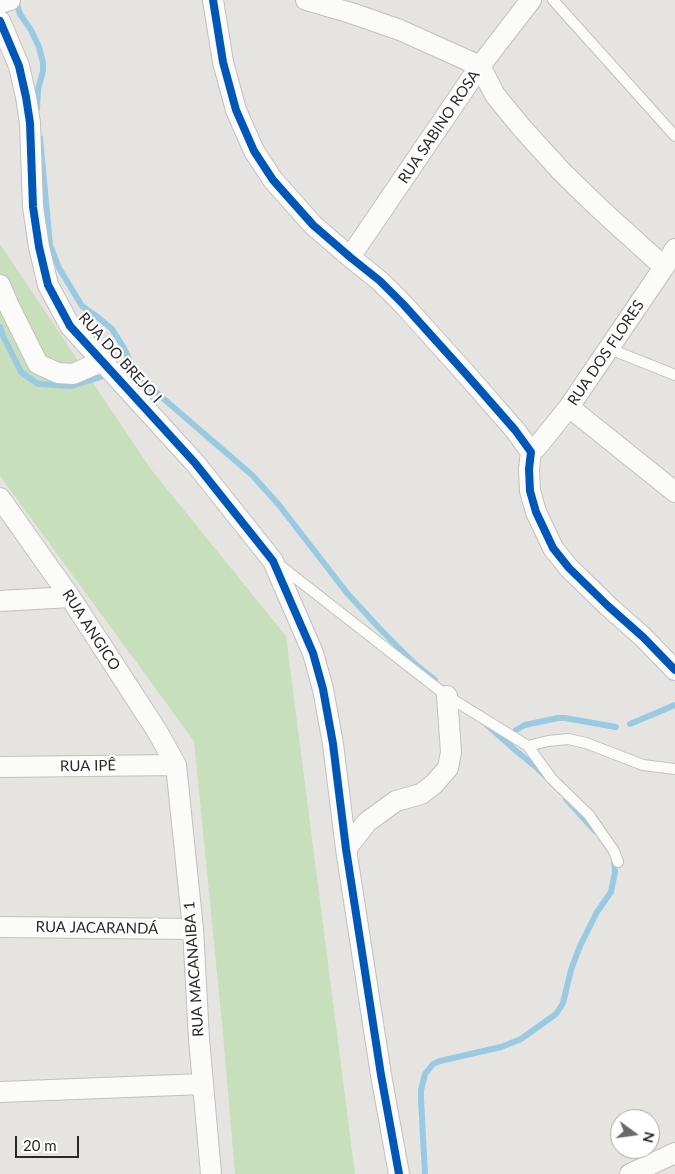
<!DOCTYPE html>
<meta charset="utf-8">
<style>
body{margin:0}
#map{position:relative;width:675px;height:1174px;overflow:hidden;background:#e6e4e0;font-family:Lato,sans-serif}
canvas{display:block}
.north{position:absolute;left:610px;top:1109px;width:50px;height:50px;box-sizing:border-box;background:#fff;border:1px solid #a9a9a9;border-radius:50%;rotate:104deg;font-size:14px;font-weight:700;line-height:20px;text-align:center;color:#292929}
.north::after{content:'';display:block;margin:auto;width:18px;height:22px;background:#6b6a69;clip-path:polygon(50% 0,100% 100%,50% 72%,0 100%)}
.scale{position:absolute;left:15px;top:1136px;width:64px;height:22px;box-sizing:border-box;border:2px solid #292929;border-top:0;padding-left:6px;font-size:15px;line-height:18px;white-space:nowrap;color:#292929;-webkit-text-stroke:4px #fff;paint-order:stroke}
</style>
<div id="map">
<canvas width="675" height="1174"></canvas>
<div class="north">N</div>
<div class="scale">20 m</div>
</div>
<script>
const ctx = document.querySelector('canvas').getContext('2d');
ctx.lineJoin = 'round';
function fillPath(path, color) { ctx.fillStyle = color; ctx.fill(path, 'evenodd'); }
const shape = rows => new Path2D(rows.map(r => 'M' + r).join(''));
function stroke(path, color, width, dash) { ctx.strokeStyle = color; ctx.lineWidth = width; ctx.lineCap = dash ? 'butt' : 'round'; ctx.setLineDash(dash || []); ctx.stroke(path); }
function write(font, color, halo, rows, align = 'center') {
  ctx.font = font + ' Lato,sans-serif'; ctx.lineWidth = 4.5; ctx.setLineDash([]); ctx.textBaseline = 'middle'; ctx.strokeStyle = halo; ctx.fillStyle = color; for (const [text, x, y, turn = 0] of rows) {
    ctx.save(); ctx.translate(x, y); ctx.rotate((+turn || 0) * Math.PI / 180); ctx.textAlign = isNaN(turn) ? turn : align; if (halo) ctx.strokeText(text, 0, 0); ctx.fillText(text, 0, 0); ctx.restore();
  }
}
const green = shape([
 [0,244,150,468,286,636,355,1174,235,1174,223,1034,194,741,0,476]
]);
const stream = shape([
 [16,1,20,14,31,30,39,47,43,63,43,71,38,90,37,108],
 [40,138,50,245,59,268,82,306,100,319,112,329,124,348,136,375,252,475,279,505,347,593,381,630,414,663,435,680],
 [0,327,3,336,21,372,38,384,72,386,107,375],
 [486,724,514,749,537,768,546,777],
 [630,724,675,705],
 [516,730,525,725,558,718,565,718,616,727],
 [566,799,595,831],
 [425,1174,421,1099,421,1090,425,1074,433,1064,440,1061,501,1047,521,1039,556,1014,563,1003,571,970,580,946,597,912,611,892,615,872,614,859]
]);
const lane = shape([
 [553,0,675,136],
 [610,349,675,375],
 [278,564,447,696,528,746,551,778,589,815,614,851,618,862],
 [528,746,548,741,568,739,586,743,643,765,675,769]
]);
const street = shape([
 [213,0,223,62,236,110,254,151,273,180,313,225,350,257,380,281,403,304,466,374,515,430,531,452,529,469,530,491,536,512,553,548,569,568,608,606,643,637,675,670],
 [306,0,351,13,400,30,480,66,495,95,522,128,561,171,600,209,664,267],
 [0,3,10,0],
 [0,21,19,66,26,97,30,123,33,207,39,247,48,285,70,326,195,463,273,561,313,653,323,689,333,744,346,849,381,1075,399,1174],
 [350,257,480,66,531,0],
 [0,285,8,304,38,364,58,373,73,374,103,361],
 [569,407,675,492],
 [531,452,537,447,569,407,664,267,675,249],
 [0,498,70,597,157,731,176,765,193,929,199,1039,211,1174],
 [0,601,70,597],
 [0,767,176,765],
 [346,849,367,822,396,801,421,794,434,784,448,768,451,752,447,696],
 [0,927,193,929],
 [0,1092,203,1084],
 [630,1174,675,1153]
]);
const cycleway = shape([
 [213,0,223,62,236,110,254,151,273,180,313,225,350,257,380,281,403,304,466,374,515,430,531,452,529,469,530,491,536,512,553,548,569,568,608,606,643,637,675,670],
 [0,21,19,66,26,97,30,123,33,207,39,247,48,285,70,326,195,463,273,561,313,653,323,689,333,744,346,849,381,1075,399,1174]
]);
const streetNames = [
 ["RUA SABINO ROSA",439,127,-56],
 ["RUA DOS FLORES",606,353,-56],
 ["RUA DO BREJO I",120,358,48],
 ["RUA ANGICO",91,630,57],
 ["RUA IPÊ",88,766,-1],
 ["RUA JACARANDÁ",97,928,1],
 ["RUA MACANAIBA 1",194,969,-94]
];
fillPath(green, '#c8dfbc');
stroke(stream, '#9acae1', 6);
stroke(lane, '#c1c0c0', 12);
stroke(street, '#c1c0c0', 22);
stroke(lane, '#fbfbfa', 10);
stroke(street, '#fbfbfa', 20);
stroke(cycleway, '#0057b8', 8);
write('15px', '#292929', '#fff', streetNames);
</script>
